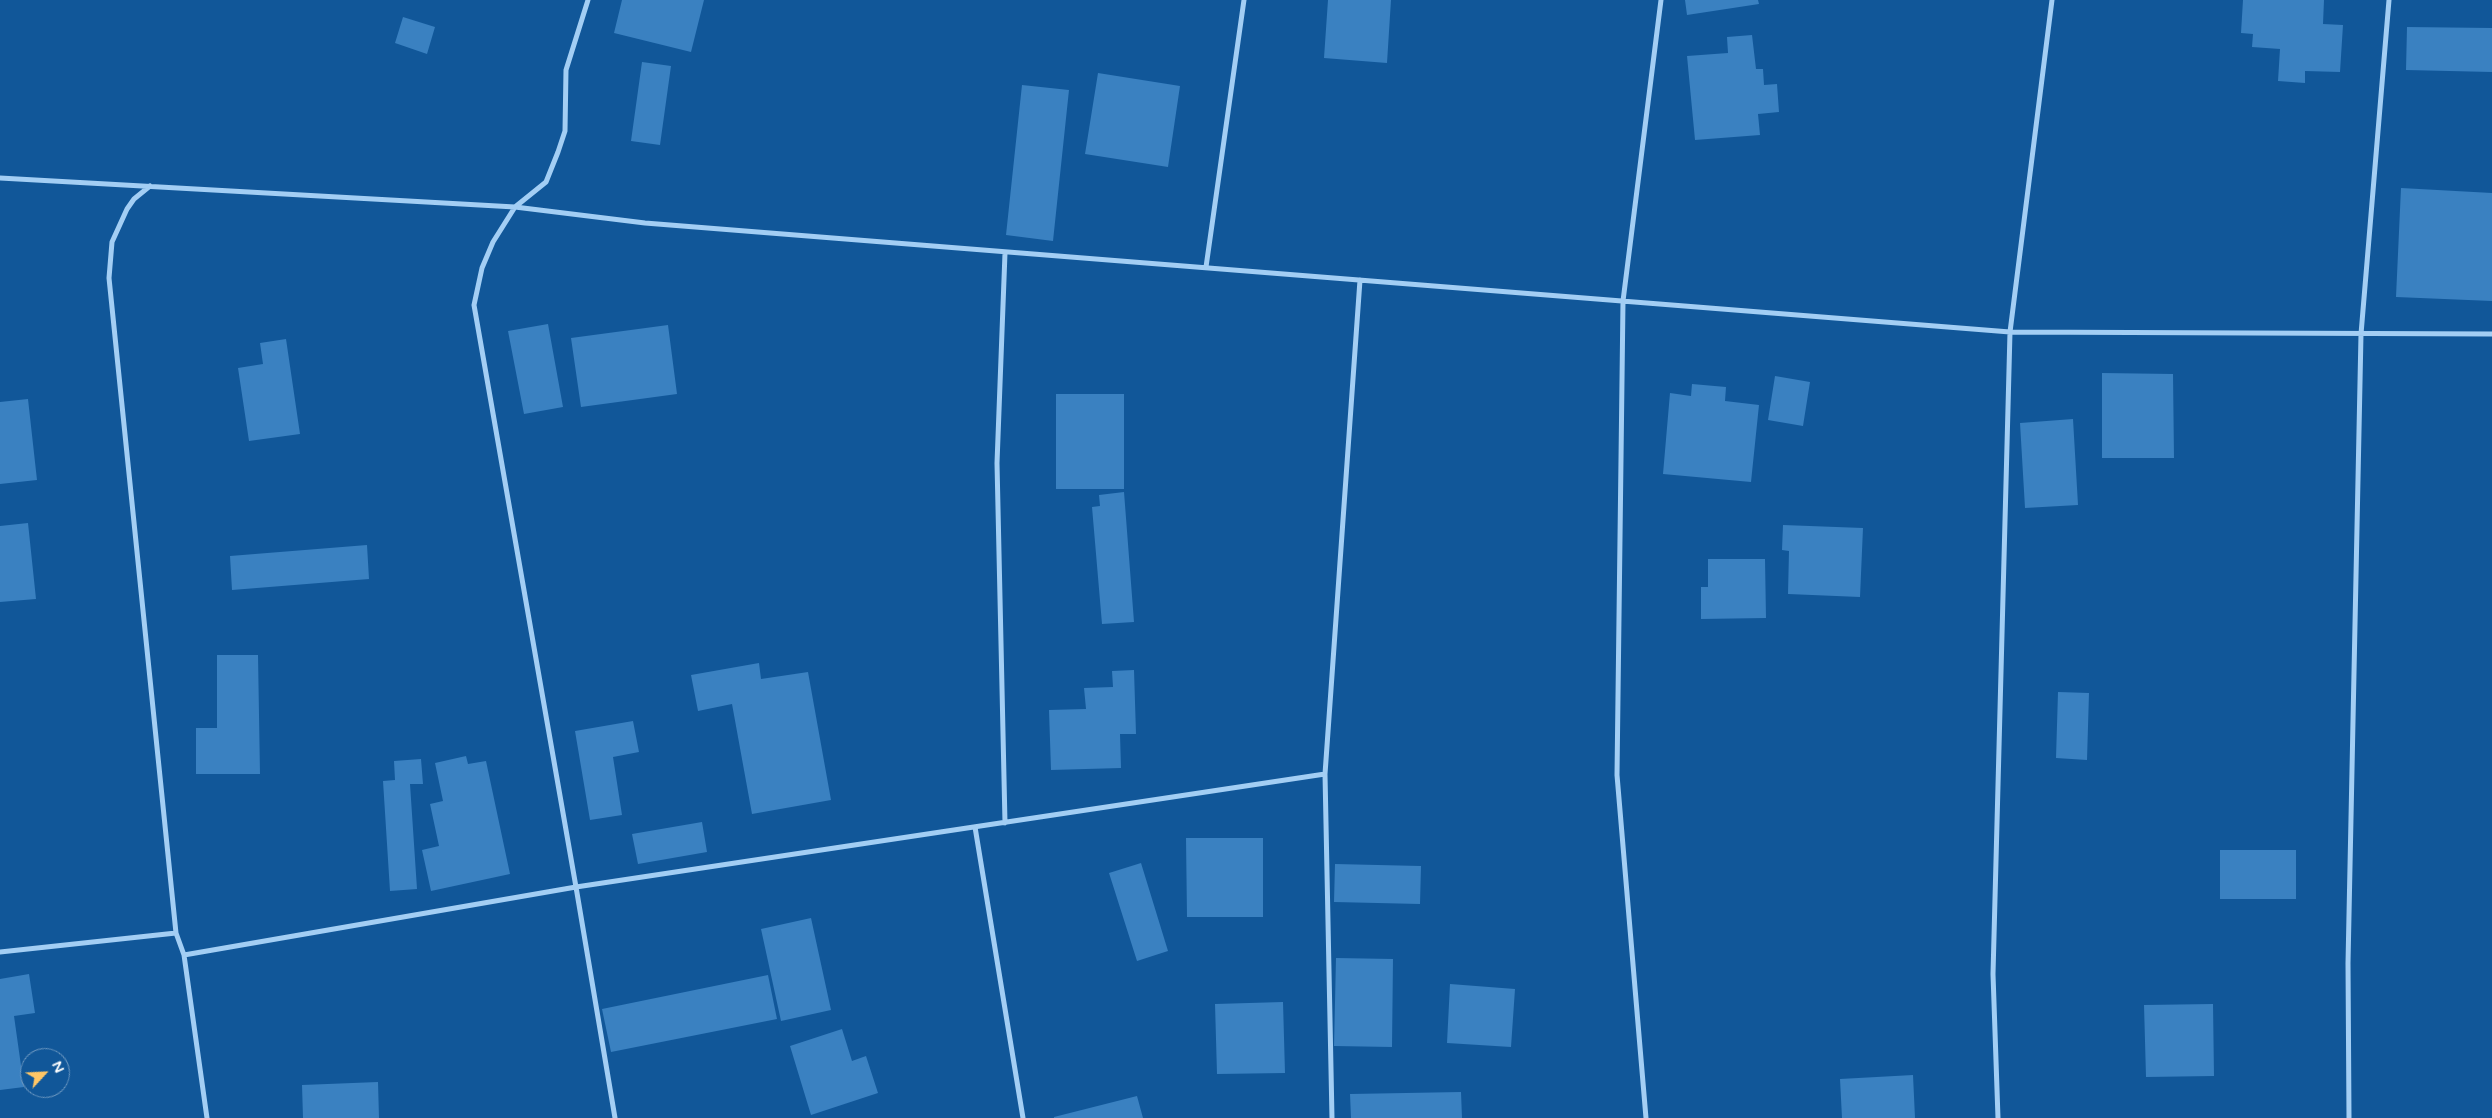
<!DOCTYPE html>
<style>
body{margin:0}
#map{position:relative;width:2492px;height:1118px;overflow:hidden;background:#115799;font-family:"Varela Round",sans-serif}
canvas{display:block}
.north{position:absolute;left:20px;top:1048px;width:50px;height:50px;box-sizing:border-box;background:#115799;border:1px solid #709ac2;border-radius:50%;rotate:65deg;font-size:14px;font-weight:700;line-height:20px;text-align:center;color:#fff}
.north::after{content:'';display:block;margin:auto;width:18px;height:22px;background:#ffc666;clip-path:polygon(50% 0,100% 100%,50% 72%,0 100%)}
</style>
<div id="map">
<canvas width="2492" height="1118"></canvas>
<div class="north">N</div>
</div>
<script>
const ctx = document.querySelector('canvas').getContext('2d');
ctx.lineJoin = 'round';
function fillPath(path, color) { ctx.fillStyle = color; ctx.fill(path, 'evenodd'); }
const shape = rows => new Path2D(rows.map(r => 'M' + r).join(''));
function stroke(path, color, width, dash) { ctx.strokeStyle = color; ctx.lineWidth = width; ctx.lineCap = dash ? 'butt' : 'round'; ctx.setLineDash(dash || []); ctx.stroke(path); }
const building = shape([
 [622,0,704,0,691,52,614,33],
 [1328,0,1391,0,1387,63,1324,58],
 [1685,0,1758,0,1759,4,1687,15],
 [2243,0,2324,0,2323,24,2343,25,2340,72,2305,71,2305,83,2278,81,2280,49,2252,47,2253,34,2241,33],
 [403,17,435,27,427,54,395,43],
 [2407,27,2492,28,2492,72,2406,70],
 [1752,35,1756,69,1763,69,1764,85,1777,84,1779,112,1758,114,1760,135,1695,140,1687,56,1728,53,1727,37],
 [642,62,671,66,660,145,631,141],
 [1098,73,1180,86,1168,167,1085,154],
 [1022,85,1069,90,1053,241,1006,235],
 [2401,188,2492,193,2492,301,2396,297],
 [548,324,563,407,524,414,508,331],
 [668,325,677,394,581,407,571,338],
 [286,339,300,434,249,441,238,368,263,364,260,343],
 [2102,373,2173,374,2174,458,2102,458],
 [1775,376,1810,382,1803,426,1768,420],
 [1692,384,1726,387,1725,401,1759,405,1751,482,1663,474,1670,393,1691,396],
 [1056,394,1124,394,1124,489,1056,489],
 [28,399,37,480,0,484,0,402],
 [2073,419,2078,505,2025,508,2020,423],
 [1124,492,1134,622,1102,624,1092,507,1100,506,1099,495],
 [28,523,36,599,0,602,0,526],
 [1783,525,1863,528,1860,597,1788,594,1789,551,1782,550],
 [367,545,369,579,232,590,230,556],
 [1708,559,1765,559,1766,618,1701,619,1701,587,1708,587],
 [217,655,258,655,260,774,196,774,196,728,217,728],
 [759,663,761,679,808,672,831,800,752,814,732,704,698,711,691,675],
 [1134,670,1136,734,1120,734,1121,768,1051,770,1049,710,1086,709,1084,688,1113,687,1112,671],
 [2058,692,2089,693,2087,760,2056,758],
 [633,721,639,752,613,757,622,815,590,820,575,731],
 [466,756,468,764,486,761,510,874,431,891,422,850,439,846,430,804,443,801,435,763],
 [421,759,423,784,410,784,417,889,390,891,383,781,395,780,394,761],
 [702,822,707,852,638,864,632,834],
 [1186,838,1263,838,1263,917,1187,917],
 [2220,850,2296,850,2296,899,2220,899],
 [1141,863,1168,951,1137,961,1109,873],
 [1335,864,1421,866,1420,904,1334,902],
 [811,918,831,1010,781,1021,761,929],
 [1336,958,1393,959,1392,1047,1334,1046],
 [29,974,35,1013,14,1016,24,1087,0,1090,0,979],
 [768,975,777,1019,611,1052,602,1009],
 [1450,984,1515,989,1511,1047,1447,1043],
 [1283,1002,1285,1073,1217,1074,1215,1004],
 [2213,1004,2214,1076,2146,1077,2144,1005],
 [842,1029,852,1061,866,1056,878,1093,811,1115,790,1046],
 [1913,1075,1915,1118,1842,1118,1840,1079],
 [378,1082,379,1118,303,1118,302,1085],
 [1461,1092,1462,1118,1351,1118,1350,1094],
 [1137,1096,1143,1118,1054,1118,1054,1117]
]);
const street = shape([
 [0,178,515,207,546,182,558,152,565,131,566,70,588,0],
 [150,186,134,199,127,209,112,242,109,278,176,933,184,955],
 [1005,253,997,463,1005,823],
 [1206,267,1244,0],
 [975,827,1023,1118],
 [0,952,176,933],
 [207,1118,184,955,576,887,474,305,482,268,493,242,515,207,645,223,2010,332,2492,334],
 [615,1118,576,887,1325,774],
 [1332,1118,1325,774,1360,280],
 [1646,1118,1617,775,1623,301,1661,0],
 [1998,1118,1993,974,2010,332,2052,0],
 [2349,1118,2348,963,2361,334,2389,0]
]);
fillPath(building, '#3a81c1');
stroke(street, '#a3cef4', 5);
</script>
